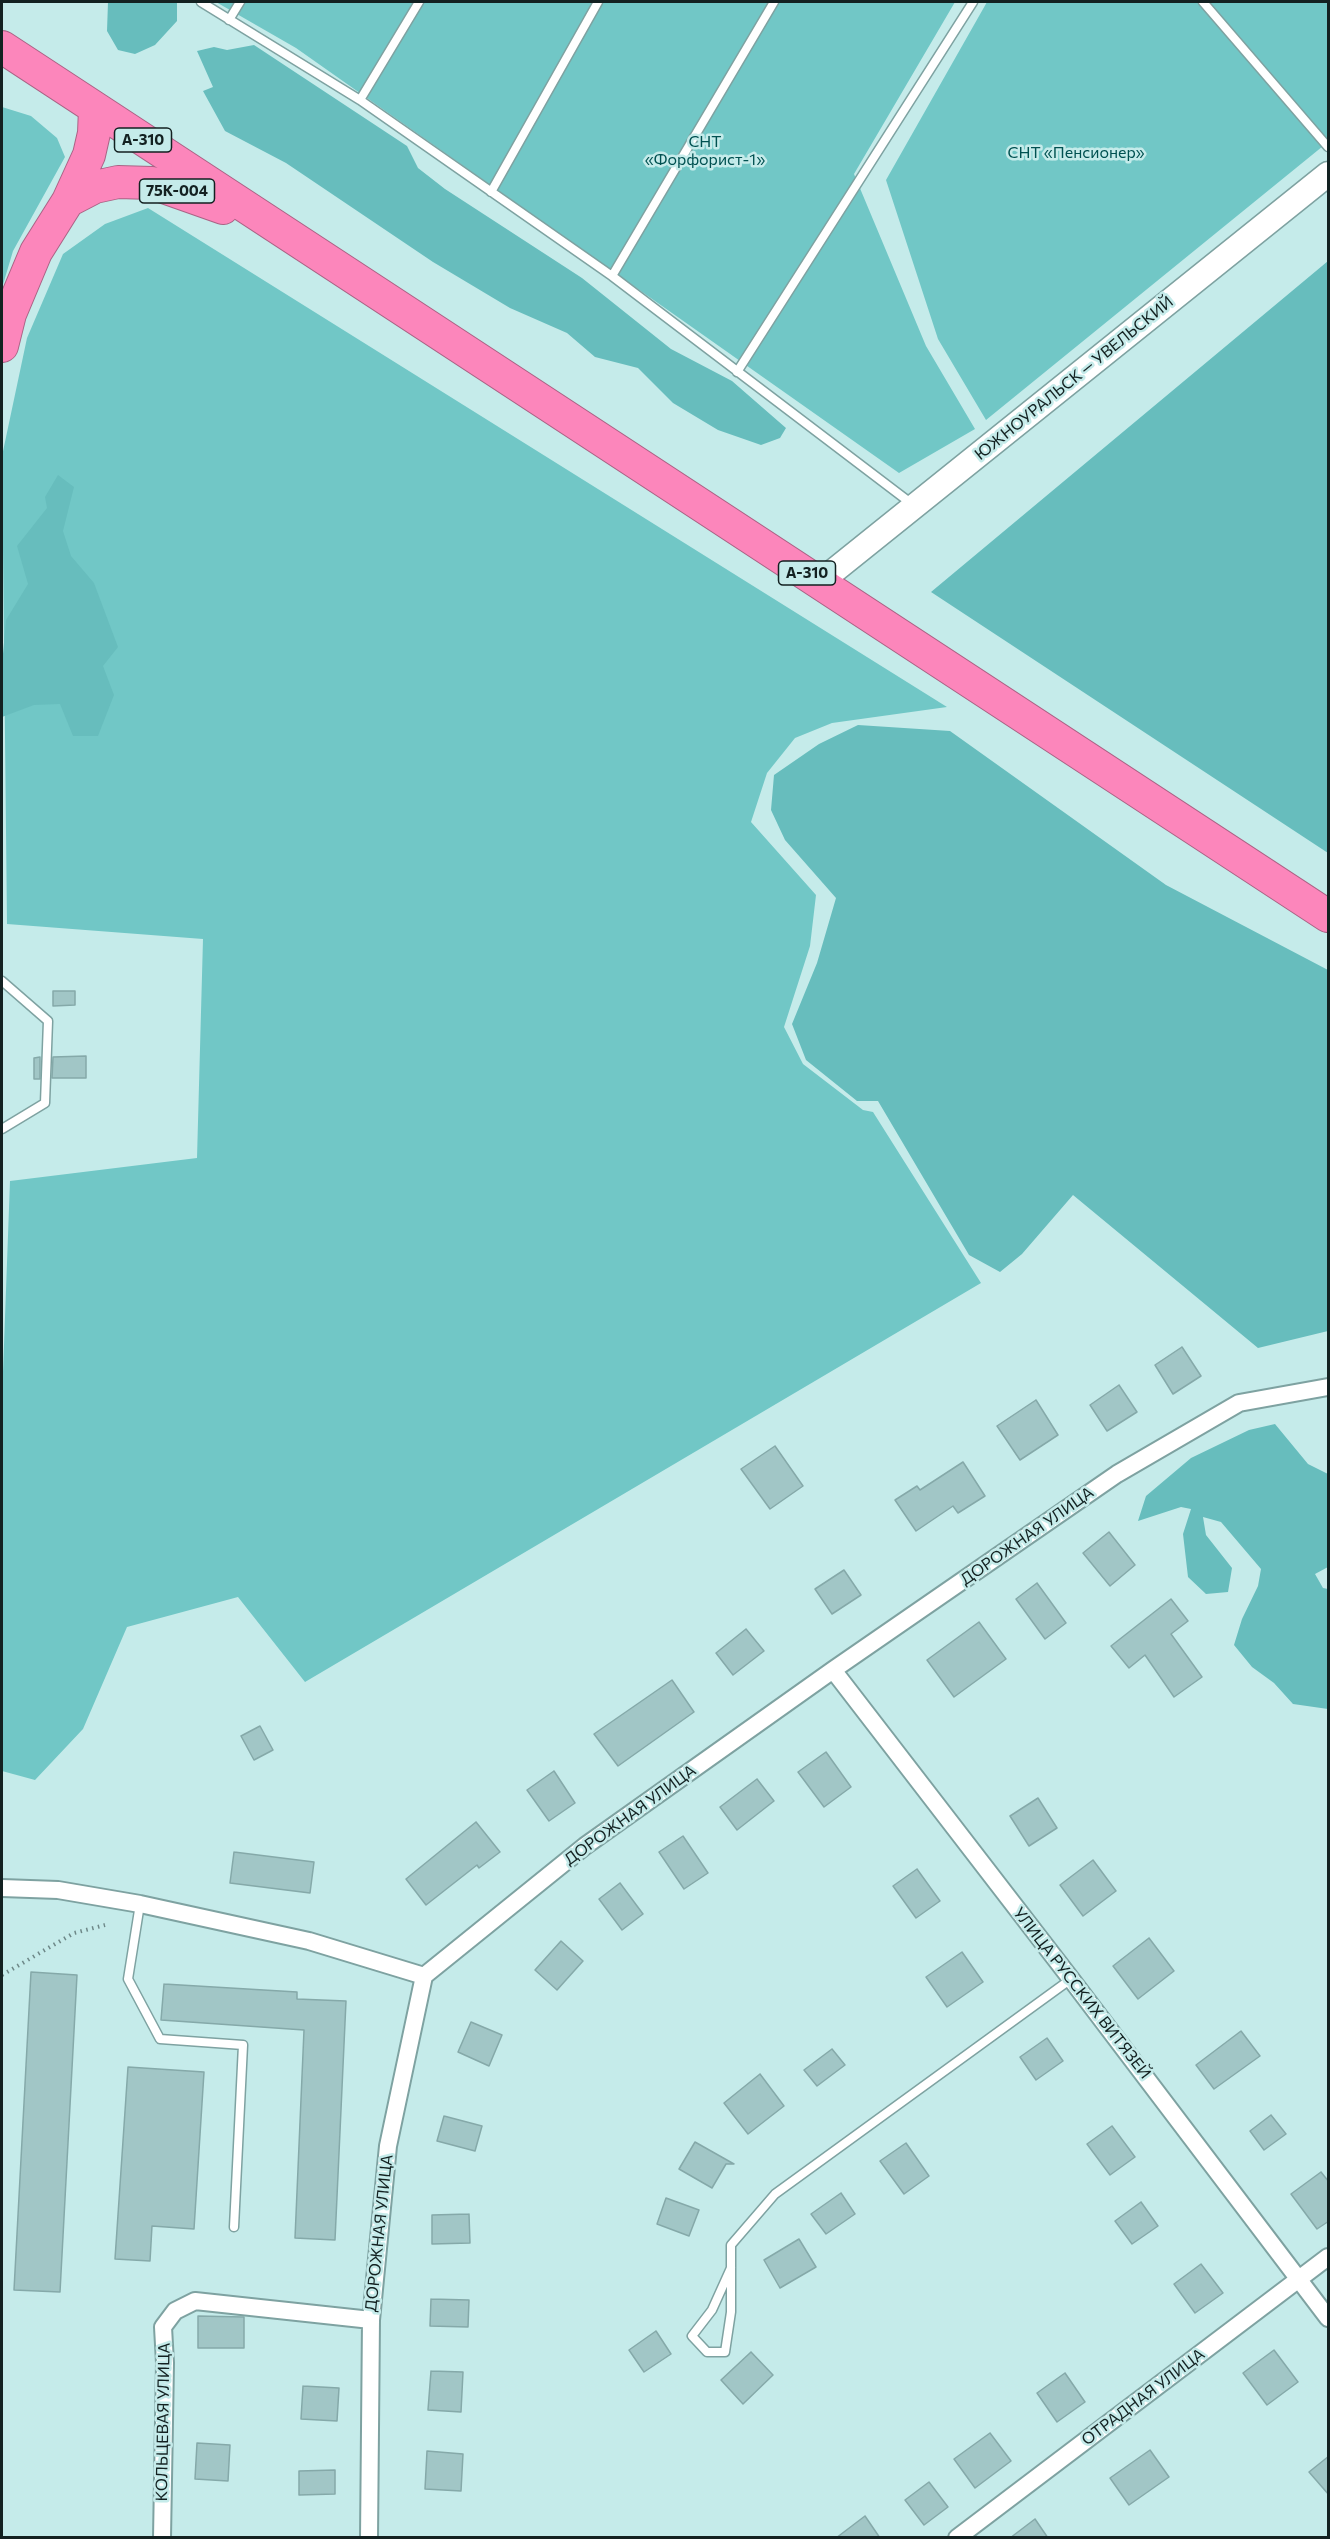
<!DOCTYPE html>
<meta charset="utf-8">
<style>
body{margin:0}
#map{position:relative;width:1330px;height:2539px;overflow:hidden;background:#c5ebea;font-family:Commissioner,sans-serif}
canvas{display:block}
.frame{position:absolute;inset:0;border:3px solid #132121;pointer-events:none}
</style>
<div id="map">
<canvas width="1330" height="2539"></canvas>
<div class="frame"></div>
</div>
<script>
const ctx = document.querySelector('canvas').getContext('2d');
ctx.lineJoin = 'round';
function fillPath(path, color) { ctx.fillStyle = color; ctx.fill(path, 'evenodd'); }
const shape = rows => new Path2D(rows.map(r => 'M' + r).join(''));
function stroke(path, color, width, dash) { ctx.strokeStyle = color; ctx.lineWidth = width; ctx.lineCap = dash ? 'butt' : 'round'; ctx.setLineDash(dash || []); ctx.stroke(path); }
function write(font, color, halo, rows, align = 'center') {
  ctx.font = font + ' Commissioner,sans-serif'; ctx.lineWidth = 5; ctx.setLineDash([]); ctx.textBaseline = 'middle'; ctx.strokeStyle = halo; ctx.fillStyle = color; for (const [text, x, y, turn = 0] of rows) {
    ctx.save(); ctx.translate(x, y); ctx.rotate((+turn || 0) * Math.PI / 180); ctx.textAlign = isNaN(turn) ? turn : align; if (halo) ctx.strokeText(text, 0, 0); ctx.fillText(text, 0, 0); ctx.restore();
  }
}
const green = shape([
 [216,2,955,2,854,174,926,346,975,429,899,473,296,48],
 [987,2,1328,2,1328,142,986,420,938,339,886,180],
 [2,107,31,116,57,138,65,157,13,251,2,288],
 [148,208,947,707,832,723,795,738,767,773,751,822,816,895,810,946,784,1027,803,1064,863,1110,873,1112,981,1283,305,1682,238,1597,127,1627,83,1729,35,1780,2,1771,2,1399,10,1181,197,1158,203,939,7,924,2,456,27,338,63,254,105,224]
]);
const forest = shape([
 [108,2,177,2,177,21,155,45,135,54,118,50,107,31],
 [254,45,407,146,418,168,445,189,582,278,671,349,732,381,786,428,780,438,761,445,718,430,673,403,638,368,595,357,567,333,510,308,433,262,286,163,225,131,203,91,213,87,197,51,214,47,227,50],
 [1328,261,1328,853,931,592],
 [58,475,74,487,63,531,71,556,94,583,118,647,103,666,114,695,98,736,73,736,60,704,34,705,2,717,2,665,6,620,28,584,17,546,47,508,45,497],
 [858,725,950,731,1166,885,1328,970,1328,1331,1258,1348,1073,1195,1022,1254,1000,1272,969,1255,878,1101,857,1101,806,1060,792,1024,817,963,836,898,785,840,771,810,774,775,819,744],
 [1275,1424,1308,1464,1328,1474,1328,1567,1315,1574,1323,1588,1328,1589,1328,1709,1293,1704,1274,1683,1252,1667,1234,1645,1242,1619,1258,1586,1261,1569,1221,1522,1203,1517,1206,1535,1232,1568,1228,1592,1206,1594,1188,1577,1183,1534,1191,1509,1181,1507,1138,1521,1146,1496,1191,1458,1249,1430]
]);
const building = shape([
 [53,991,75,991,75,1005,53,1006,53,991],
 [86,1056,86,1078,52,1078,53,1057,86,1056],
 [40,1057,40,1079,34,1079,34,1058,40,1057],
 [1182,1347,1201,1376,1173,1394,1155,1365,1182,1347],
 [1119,1385,1137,1412,1107,1431,1090,1405,1119,1385],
 [1036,1400,1058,1435,1020,1460,997,1426,1036,1400],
 [775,1446,803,1486,770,1509,741,1469,775,1446],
 [963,1462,985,1496,958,1513,953,1506,916,1531,895,1500,917,1486,920,1490,963,1462],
 [1109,1532,1135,1565,1110,1586,1083,1553,1109,1532],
 [844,1570,861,1595,832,1614,815,1589,844,1570],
 [1037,1583,1066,1623,1045,1639,1016,1599,1037,1583],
 [1171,1599,1188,1621,1171,1634,1202,1677,1174,1697,1145,1655,1129,1668,1111,1646,1171,1599],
 [979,1622,1006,1659,954,1697,927,1660,979,1622],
 [746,1629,764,1651,733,1675,716,1653,746,1629],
 [672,1680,694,1712,618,1766,594,1734,672,1680],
 [260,1726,273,1750,254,1760,241,1736,260,1726],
 [826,1752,851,1787,824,1807,798,1772,826,1752],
 [554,1771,575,1803,549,1821,527,1790,554,1771],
 [757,1779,774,1801,737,1830,720,1807,757,1779],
 [1038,1798,1057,1828,1029,1846,1010,1816,1038,1798],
 [476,1822,500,1852,479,1868,477,1865,426,1905,406,1879,476,1822],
 [683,1836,708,1873,684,1889,659,1852,683,1836],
 [234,1852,314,1862,310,1893,230,1883,234,1852],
 [1093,1860,1116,1891,1083,1916,1060,1885,1093,1860],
 [917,1869,940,1901,916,1918,893,1886,917,1869],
 [620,1883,643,1914,622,1930,599,1899,620,1883],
 [1149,1938,1174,1971,1138,1999,1113,1966,1149,1938],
 [561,1941,583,1961,557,1990,535,1970,561,1941],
 [962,1952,983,1982,947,2007,926,1977,962,1952],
 [31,1972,77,1975,60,2292,14,2290,31,1972],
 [164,1984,297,1992,297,1999,346,2001,335,2240,295,2238,304,2030,161,2020,164,1984],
 [471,2022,502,2035,489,2066,458,2052,471,2022],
 [1241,2031,1260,2056,1214,2089,1196,2065,1241,2031],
 [1047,2038,1063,2061,1036,2080,1020,2057,1047,2038],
 [832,2049,845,2065,817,2086,804,2070,832,2049],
 [128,2067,204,2072,194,2229,152,2226,150,2261,115,2259,128,2067],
 [760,2074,784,2106,748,2134,724,2103,760,2074],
 [1271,2115,1286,2134,1264,2150,1250,2131,1271,2115],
 [444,2116,482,2126,475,2151,437,2141,444,2116],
 [1112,2126,1135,2157,1110,2175,1087,2144,1112,2126],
 [695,2142,734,2164,726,2164,712,2188,679,2169,695,2142],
 [906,2143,929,2176,904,2194,880,2161,906,2143],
 [1321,2172,1329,2182,1329,2221,1317,2229,1291,2194,1321,2172],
 [841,2193,855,2214,826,2234,811,2214,841,2193],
 [666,2198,699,2210,689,2236,657,2224,666,2198],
 [1141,2202,1158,2226,1132,2244,1115,2221,1141,2202],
 [469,2214,470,2243,432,2244,432,2215,469,2214],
 [799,2239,816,2267,780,2288,764,2260,799,2239],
 [1201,2264,1223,2293,1195,2313,1174,2284,1201,2264],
 [431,2299,469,2300,468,2327,430,2326,431,2299],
 [198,2316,244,2317,244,2348,198,2348,198,2316],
 [656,2331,671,2354,644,2372,629,2350,656,2331],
 [1274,2350,1298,2382,1267,2405,1243,2373,1274,2350],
 [751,2352,773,2375,743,2404,721,2380,751,2352],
 [431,2371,463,2372,461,2412,428,2410,431,2371],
 [1065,2373,1085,2402,1057,2422,1037,2393,1065,2373],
 [303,2386,339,2388,337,2421,301,2419,303,2386],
 [990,2433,1011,2461,975,2488,954,2459,990,2433],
 [197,2443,230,2445,228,2481,195,2479,197,2443],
 [1150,2450,1169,2477,1129,2505,1110,2478,1150,2450],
 [427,2451,463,2454,461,2491,425,2489,427,2451],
 [1329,2456,1329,2495,1309,2472,1329,2456],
 [335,2470,335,2494,299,2495,299,2471,335,2470],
 [929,2482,948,2507,924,2525,905,2500,929,2482],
 [865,2516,880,2538,836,2538,865,2516],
 [1035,2519,1048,2538,1010,2538,1035,2519]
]);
const path = shape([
 [2,1975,74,1933,105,1925]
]);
const lane = shape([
 [201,2,360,100,612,276,912,504],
 [1203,2,1328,147],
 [229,20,240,2],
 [360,100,419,2],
 [491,192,598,2],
 [612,276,774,2],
 [737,372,973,2],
 [2,981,48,1021,45,1103,2,1129],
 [140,1904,128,1979,160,2039,243,2045,234,2227],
 [731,2268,712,2310,692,2336,707,2352,725,2352,731,2312,731,2245,775,2194,1071,1979]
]);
const street = shape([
 [833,1670,1071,1979,1328,2318],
 [2,1888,58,1890,140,1904,309,1941,424,1976],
 [162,2538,165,2363,163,2327,175,2311,195,2301,371,2320],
 [369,2538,371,2320,388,2146,424,1976,585,1846,833,1670,1117,1474,1239,1403,1328,1387],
 [957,2538,1328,2257]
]);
const secondary = shape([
 [820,582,1328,174]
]);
const highway = shape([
 [2,47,1328,916],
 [68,201,95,187,118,182,152,183,223,208],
 [2,346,10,314,36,252,68,201,89,155,94,133,95,109]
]);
const shields = [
 [143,140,57],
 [177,191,75],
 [807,573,57]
];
const shieldNames = [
 ["А-310",143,140],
 ["75К-004",177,191],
 ["А-310",807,573]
];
const parkNames = [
 ["СНТ",705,142],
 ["«Форфорист-1»",705,160],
 ["СНТ «Пенсионер»",1076,153]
];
const streetNames = [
 ["ЮЖНОУРАЛЬСК — УВЕЛЬСКИЙ",1074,378,-39],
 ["ДОРОЖНАЯ УЛИЦА",1027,1536,-35],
 ["ДОРОЖНАЯ УЛИЦА",630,1815,-36],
 ["УЛИЦА РУССКИХ ВИТЯЗЕЙ",1082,1993,52],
 ["ДОРОЖНАЯ УЛИЦА",379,2233,-84],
 ["ОТРАДНАЯ УЛИЦА",1143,2397,-37],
 ["КОЛЬЦЕВАЯ УЛИЦА",163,2422,-89]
];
fillPath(green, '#71c7c6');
fillPath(forest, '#67bdbd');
fillPath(building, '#a1c6c6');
stroke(building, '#85a9a9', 1.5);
stroke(lane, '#7ea2a1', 11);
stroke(street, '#7ea2a1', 20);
stroke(secondary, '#7ea2a1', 27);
stroke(highway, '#aa6385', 34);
stroke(path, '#6e8888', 4, [1.5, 4.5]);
stroke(lane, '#fff', 8);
stroke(street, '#fff', 16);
stroke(secondary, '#fff', 24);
stroke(highway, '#fc86bb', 32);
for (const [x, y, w] of shields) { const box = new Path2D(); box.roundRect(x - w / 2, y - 12, w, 24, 4.5); ctx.fillStyle = '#c5ebea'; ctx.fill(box); stroke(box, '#132121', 1.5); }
write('bold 15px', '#132121', null, shieldNames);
write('16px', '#005151', '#c5ebea', parkNames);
write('16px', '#132121', '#c5ebea', streetNames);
</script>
